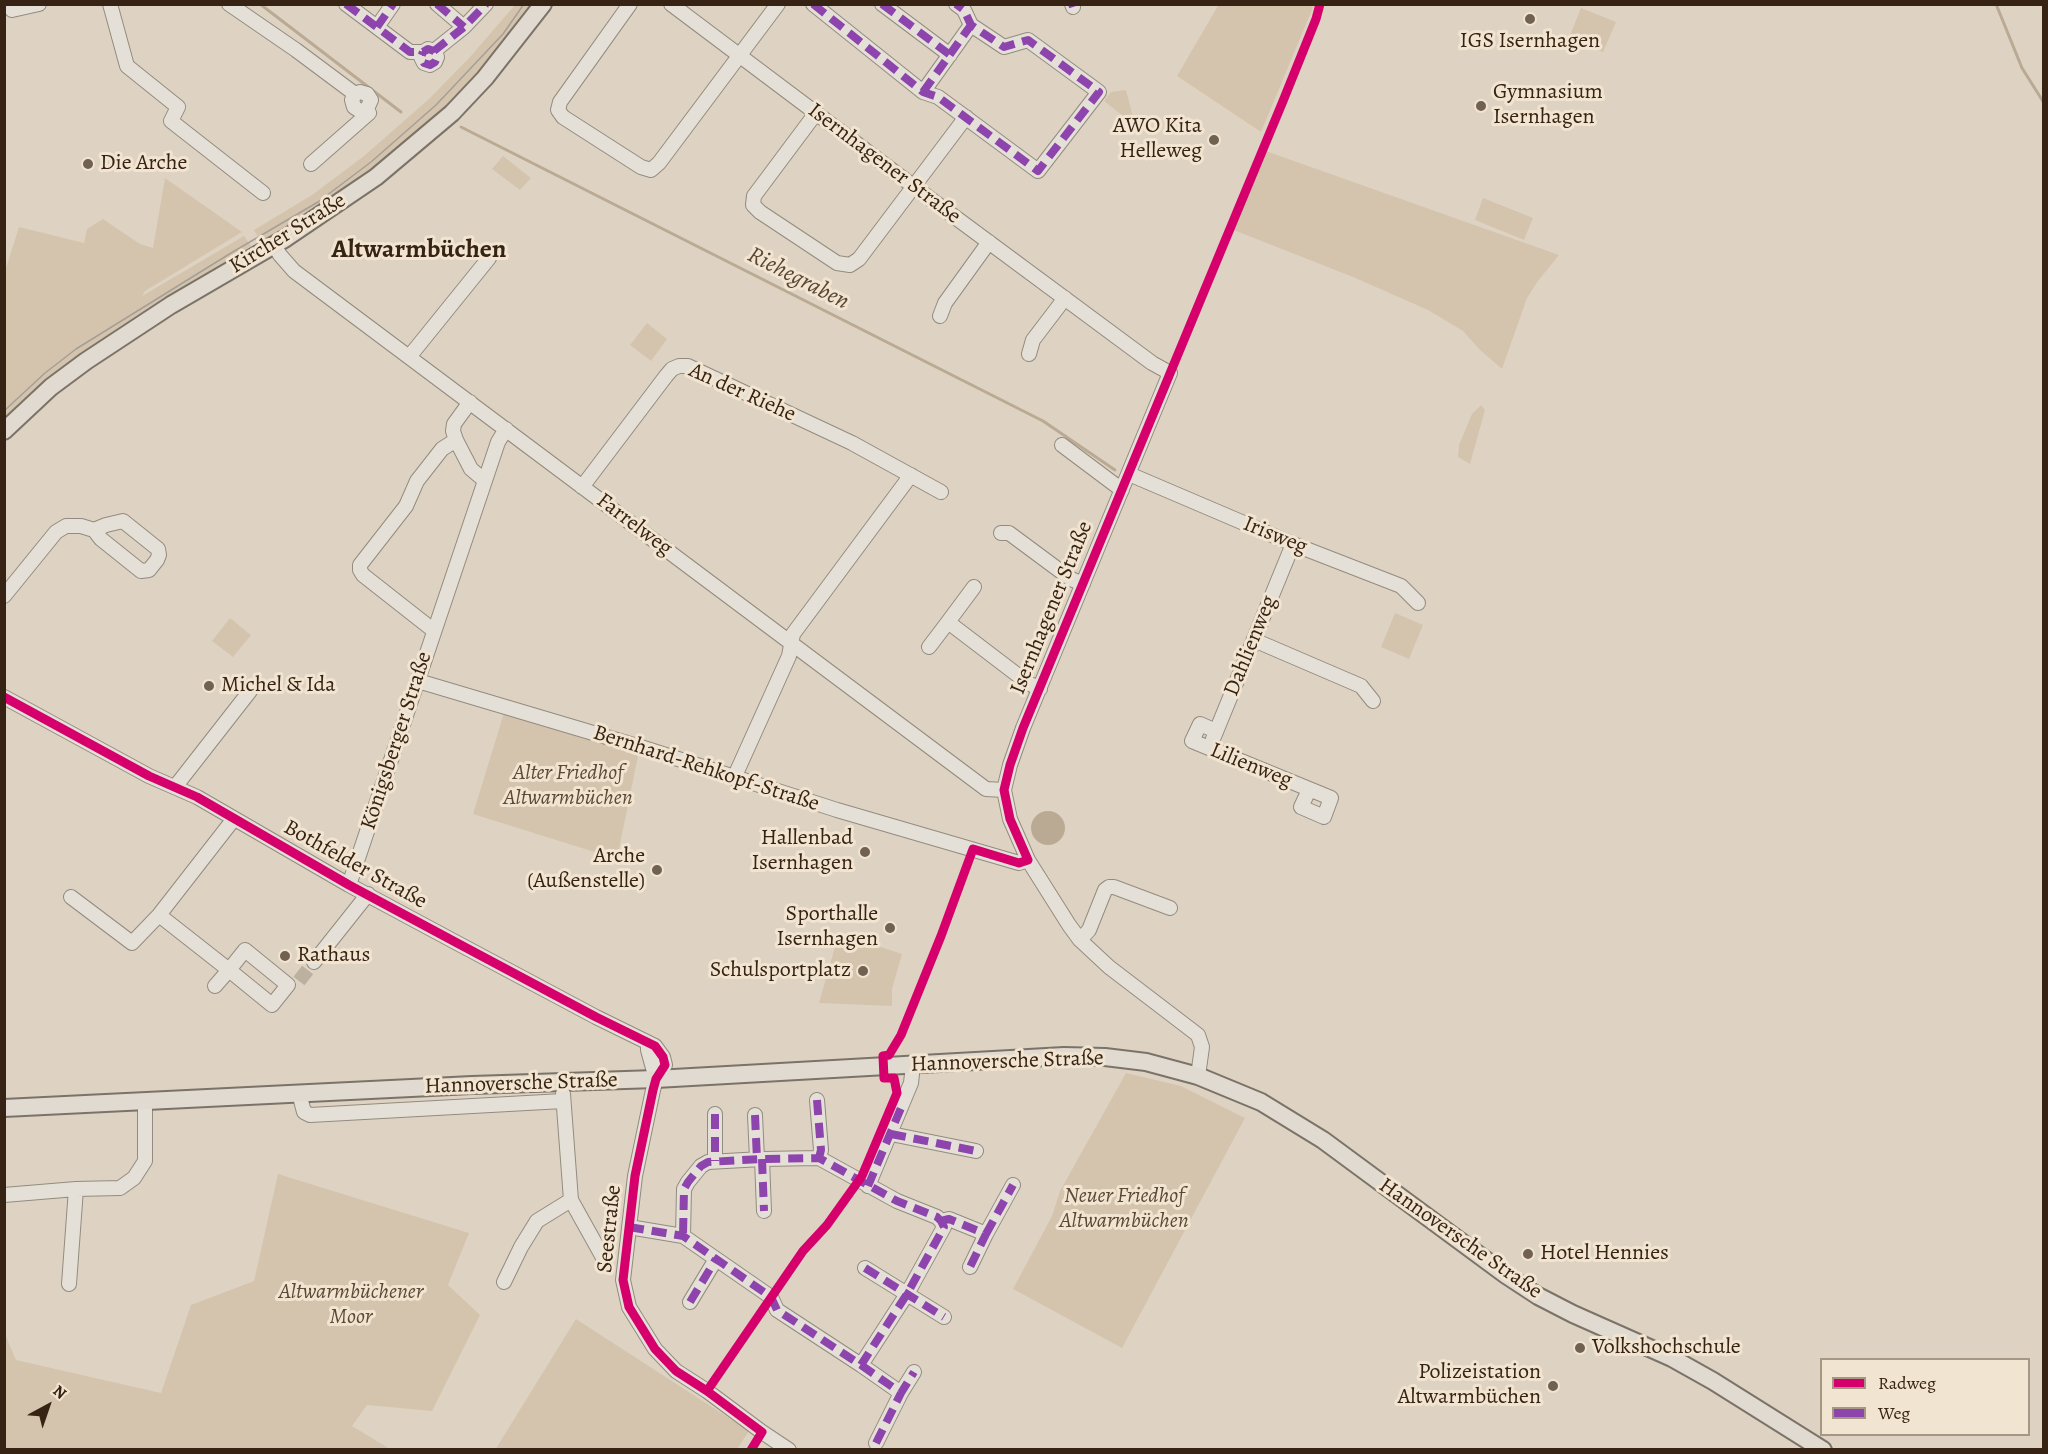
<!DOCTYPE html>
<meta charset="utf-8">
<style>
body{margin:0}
#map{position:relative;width:2048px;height:1454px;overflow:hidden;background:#ded3c2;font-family:Alegreya,serif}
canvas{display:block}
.frame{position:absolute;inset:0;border:6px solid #362313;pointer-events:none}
.legend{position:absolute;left:1820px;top:1358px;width:210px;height:78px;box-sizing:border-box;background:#f1e4d0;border:2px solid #a69784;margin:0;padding:8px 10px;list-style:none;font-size:18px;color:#362313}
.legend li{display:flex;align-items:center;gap:12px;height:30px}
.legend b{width:30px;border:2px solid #a69784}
.north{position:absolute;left:18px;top:1376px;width:60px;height:60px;-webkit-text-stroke:4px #f1e4d0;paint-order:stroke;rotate:40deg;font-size:16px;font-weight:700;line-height:24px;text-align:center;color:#362313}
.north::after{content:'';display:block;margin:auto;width:21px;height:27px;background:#362313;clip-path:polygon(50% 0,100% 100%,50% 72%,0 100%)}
</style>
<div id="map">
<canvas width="2048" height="1454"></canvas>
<div class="frame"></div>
<ul class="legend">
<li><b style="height:8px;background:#d6006c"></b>Radweg</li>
<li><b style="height:8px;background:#8e44ad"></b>Weg</li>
</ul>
<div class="north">N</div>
</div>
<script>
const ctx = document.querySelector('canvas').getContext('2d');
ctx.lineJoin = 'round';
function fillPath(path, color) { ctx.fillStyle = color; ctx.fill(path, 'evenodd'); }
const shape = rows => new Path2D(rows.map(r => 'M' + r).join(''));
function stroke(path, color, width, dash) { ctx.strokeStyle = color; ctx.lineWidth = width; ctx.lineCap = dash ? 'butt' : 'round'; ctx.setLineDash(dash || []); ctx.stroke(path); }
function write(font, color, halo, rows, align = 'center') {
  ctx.font = font + ' Alegreya,serif'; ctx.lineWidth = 6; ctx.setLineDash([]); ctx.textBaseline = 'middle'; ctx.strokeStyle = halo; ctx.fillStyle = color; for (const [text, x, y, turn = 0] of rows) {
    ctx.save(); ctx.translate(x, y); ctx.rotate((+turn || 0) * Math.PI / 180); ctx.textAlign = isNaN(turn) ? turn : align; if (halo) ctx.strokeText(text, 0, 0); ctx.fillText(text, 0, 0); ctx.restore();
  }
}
const green = shape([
 [1219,4,1314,5,1261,132,1177,76],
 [515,5,534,5,485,70,410,144,263,245,254,230,312,195,364,156,429,99,470,57],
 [1581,8,1616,22,1603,52,1569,38],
 [1126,90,1134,121,1132,123,1104,101,1111,92],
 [1263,150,1559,255,1538,281,1527,298,1502,369,1480,350,1463,331,1428,310,1353,277,1231,229],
 [503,156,531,178,520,190,492,169],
 [165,178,242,232,145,291,142,296,244,236,251,246,244,250,245,255,5,424,5,271,19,227,84,243,87,229,103,219,140,244,153,248],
 [1483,198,1533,218,1524,240,1475,220],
 [647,323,667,339,651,361,630,345],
 [1481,405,1485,410,1470,464,1458,457,1459,445,1472,414],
 [1395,613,1423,625,1409,659,1381,647],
 [230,618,251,635,233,657,212,641],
 [504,713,639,751,617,859,473,814],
 [839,933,902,954,892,989,892,1006,819,1003],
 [1126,1073,1181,1086,1245,1118,1122,1348,1013,1289,1052,1216,1060,1191],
 [278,1174,469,1233,448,1285,480,1315,432,1411,367,1405,352,1426,390,1449,5,1449,5,1334,16,1360,161,1393,191,1305,254,1281],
 [576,1319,749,1431,737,1449,495,1450]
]);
const water = shape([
 '1031 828a17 17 0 1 1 34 0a17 17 0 1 1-34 0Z'
]);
const stream = shape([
 [260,4,401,112],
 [1996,4,2022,68,2044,103],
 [461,127,1043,421,1115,470]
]);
const minorTunnel = shape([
 [299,981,314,962]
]);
const minor = shape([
 [110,4,127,66,178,107,171,121,263,193],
 [229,4,296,50,355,94,360,92,367,94,371,100,367,109,360,111,354,107,352,100,355,94],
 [346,4,410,52,423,52,428,49,434,51,437,57,435,62,430,65,424,63,421,57,423,52],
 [437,4,464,27],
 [630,4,560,102,558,110,563,117,641,167,651,170,659,163,778,4],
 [671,4,913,186,1152,363,1170,373,1023,728,1010,765,1004,790,1010,819,1028,860,1069,925,1080,940,1109,967,1198,1035,1202,1047,1198,1076],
 [813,4,923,92,938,97,1038,171,1099,92,1028,40,1004,47,971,25,964,10,956,4],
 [882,4,950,55],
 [1072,4,1073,7],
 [12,10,39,4],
 [377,27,393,4],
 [434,51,464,27,486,4],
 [923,92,971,25],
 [816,113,754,196,753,205,760,212,837,263,850,265,859,259,966,117],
 [311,164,369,113,367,109],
 [274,245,280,255,294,271,986,789,1004,790],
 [940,316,945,303,989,242],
 [1029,354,1033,340,1065,298],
 [409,357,489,258],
 [470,402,454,424,453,431,456,440,471,469,484,480],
 [1062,445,1122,490],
 [1129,474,1293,544,1401,586,1418,603],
 [582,487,666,376,672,369,679,366,688,366,852,443,941,492],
 [1001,533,1009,533,1071,579,1083,584],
 [974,587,948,622,1028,683,1040,689],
 [4,596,56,532,66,526,81,526,94,530,101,539,141,571,149,570,157,560,159,555,158,549,123,521,106,525,94,530],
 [433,630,363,575,360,570,360,565,406,506,417,481,442,449,456,440],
 [1254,640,1361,686,1373,701],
 [929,647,948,622],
 [418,681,647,749,837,810,1019,863,1028,860],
 [4,697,149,776,197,797,349,885,459,944,596,1017,655,1046,663,1057,665,1065,656,1079,653,1090,635,1176,623,1280,629,1307,655,1349,676,1371,707,1391,762,1432,789,1450],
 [1216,731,1200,724,1192,741,1331,798,1324,817,1301,807,1309,790],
 [1213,739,1293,544],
 [734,778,789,656,793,634,911,475],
 [175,787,250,691],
 [349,885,498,442,506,429],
 [71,897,132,943,159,915,233,820],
 [159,915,229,970,215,986],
 [1080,940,1089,930,1105,890,1109,887,1114,887,1170,908],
 [245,950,288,985,272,1005,229,970,245,950],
 [314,962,368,894],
 [648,1043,648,1050,656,1079],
 [299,1093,304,1112,310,1115,563,1101],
 [563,1094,571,1200,605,1261],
 [817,1100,821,1150,819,1158],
 [715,1114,715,1161],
 [755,1115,757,1159],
 [891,1134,976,1151],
 [762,1159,764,1211],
 [868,1186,911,1083,913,1065],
 [4,1195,76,1189,120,1188,134,1178,145,1161,145,1101],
 [941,1221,949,1219,986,1234,970,1267],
 [629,1227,683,1236,771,1297,777,1310,861,1365,907,1294,944,1227,941,1221,937,1217,897,1201,819,1158,762,1159,708,1162,701,1166,688,1182,684,1189,683,1236],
 [986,1234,1013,1185],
 [865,1268,944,1317],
 [504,1282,521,1247,537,1221,571,1200],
 [69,1284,76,1189],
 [690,1302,716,1259],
 [861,1365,901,1393,914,1372],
 [876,1443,901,1393]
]);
const major = shape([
 [4,431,51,387,86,361,171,305,286,238,376,177,452,113,485,78,543,4],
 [4,1108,472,1085,656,1079,1064,1056,1105,1057,1146,1062,1198,1076,1261,1102,1323,1140,1506,1275,1538,1296,1573,1314,1672,1358,1713,1381,1823,1450]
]);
const tram = shape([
 [4,411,45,373,76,349,231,253,318,202,371,162,436,105,503,34,524,4]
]);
const quiet = shape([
 [346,4,410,52,423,52,428,49,434,51,437,57,435,62,430,65,424,63,421,57,423,52],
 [437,4,464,27],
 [813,4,923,92,938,97,1038,171,1099,92,1028,40,1004,47,971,25,964,10,956,4],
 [882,4,950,55],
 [1072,4,1073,7],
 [377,27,393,4],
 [434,51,464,27,486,4],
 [923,92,971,25],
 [817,1100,821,1150,819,1158],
 [715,1114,715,1161],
 [755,1115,757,1159],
 [891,1134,976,1151],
 [762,1159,764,1211],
 [868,1186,901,1108],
 [941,1221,949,1219,986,1234,970,1267],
 [629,1227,683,1236,771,1297,777,1310,861,1365,907,1294,944,1227,941,1221,937,1217,897,1201,819,1158,762,1159,708,1162,701,1166,688,1182,684,1189,683,1236],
 [986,1234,1013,1185],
 [865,1268,944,1317],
 [690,1302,716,1259],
 [861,1365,901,1393,914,1372],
 [876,1443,901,1393]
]);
const cycleway = shape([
 [4,697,149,776,197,797,349,885,459,944,596,1017,655,1046,663,1057,665,1065,656,1079,653,1090,635,1176,623,1280,629,1307,655,1349,676,1371,707,1391,762,1432,751,1450],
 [707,1391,803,1251,827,1225,862,1176,897,1093,894,1078,884,1078,883,1056,889,1055,901,1035,941,936,973,849,1019,863,1028,860,1010,819,1004,790,1010,765,1023,728,1283,101,1316,19,1320,4]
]);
const markers = [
 [1530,19,6,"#716150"],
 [1481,106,6,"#716150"],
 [1214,140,6,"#716150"],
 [88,164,6,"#716150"],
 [209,686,6,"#716150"],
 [865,852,6,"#716150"],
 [657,870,6,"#716150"],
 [890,928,6,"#716150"],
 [285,956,6,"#716150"],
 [863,971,6,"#716150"],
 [1528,1254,6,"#716150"],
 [1580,1348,6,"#716150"],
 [1553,1386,6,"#716150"]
];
const poiNames = [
 ["IGS Isernhagen",1530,42,"center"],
 ["Gymnasium",1493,93],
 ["Isernhagen",1493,118],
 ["AWO Kita",1202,127,"right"],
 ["Helleweg",1202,152,"right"],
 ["Die Arche",100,164],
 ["Michel & Ida",221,686],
 ["Hallenbad",853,839,"right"],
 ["Isernhagen",853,864,"right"],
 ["Arche",645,857,"right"],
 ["(Außenstelle)",645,882,"right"],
 ["Sporthalle",878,915,"right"],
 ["Isernhagen",878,940,"right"],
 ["Rathaus",297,956],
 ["Schulsportplatz",851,971,"right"],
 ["Hotel Hennies",1540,1254],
 ["Volkshochschule",1592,1348],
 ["Polizeistation",1541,1373,"right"],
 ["Altwarmbüchen",1541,1398,"right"]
];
const streetNames = [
 ["Isernhagener Straße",884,164,37],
 ["Kircher Straße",288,234,-32],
 ["An der Riehe",742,393,24],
 ["Farrelweg",634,525,37],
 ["Irisweg",1275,536,22],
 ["Isernhagener Straße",1052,608,-68],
 ["Dahlienweg",1251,646,-68],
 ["Königsberger Straße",397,741,-72],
 ["Lilienweg",1251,766,22],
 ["Bernhard-Rehkopf-Straße",706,769,18],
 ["Bothfelder Straße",355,865,29],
 ["Hannoversche Straße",1007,1062,-2],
 ["Hannoversche Straße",521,1084,-2],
 ["Seestraße",610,1229,-84],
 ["Hannoversche Straße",1460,1239,35]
];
const parkNames = [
 ["Alter Friedhof",568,774],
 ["Altwarmbüchen",568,799],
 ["Neuer Friedhof",1124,1197],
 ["Altwarmbüchen",1124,1222],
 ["Altwarmbüchener",351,1293],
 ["Moor",351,1318]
];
const waterNames = [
 ["Riehegraben",798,279,27]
];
const quarterNames = [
 ["Altwarmbüchen",419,251]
];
fillPath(green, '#d4c4ad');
fillPath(water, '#bbaa93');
stroke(stream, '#bbaa93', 3);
stroke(minorTunnel, '#bcb09f', 14, [14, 7]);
stroke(minor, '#938b7f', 16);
stroke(major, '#7c7368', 20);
stroke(minor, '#e5e0d7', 14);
stroke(major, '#e1dad0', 16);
stroke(tram, '#a59f97', 1.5);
stroke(quiet, '#8e44ad', 8, [15, 8]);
stroke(cycleway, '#d6006c', 9);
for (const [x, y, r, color] of markers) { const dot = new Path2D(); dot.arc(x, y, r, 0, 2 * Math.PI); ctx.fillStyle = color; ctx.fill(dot); stroke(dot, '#f1e4d0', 2); }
write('22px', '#362313', '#f1e4d0', poiNames, 'left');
write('22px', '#362313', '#f1e4d0', streetNames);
write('italic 22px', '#5b4835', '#f1e4d0', parkNames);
write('italic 24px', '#594633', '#f1e4d0', waterNames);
write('bold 26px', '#362313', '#f1e4d0', quarterNames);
</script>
